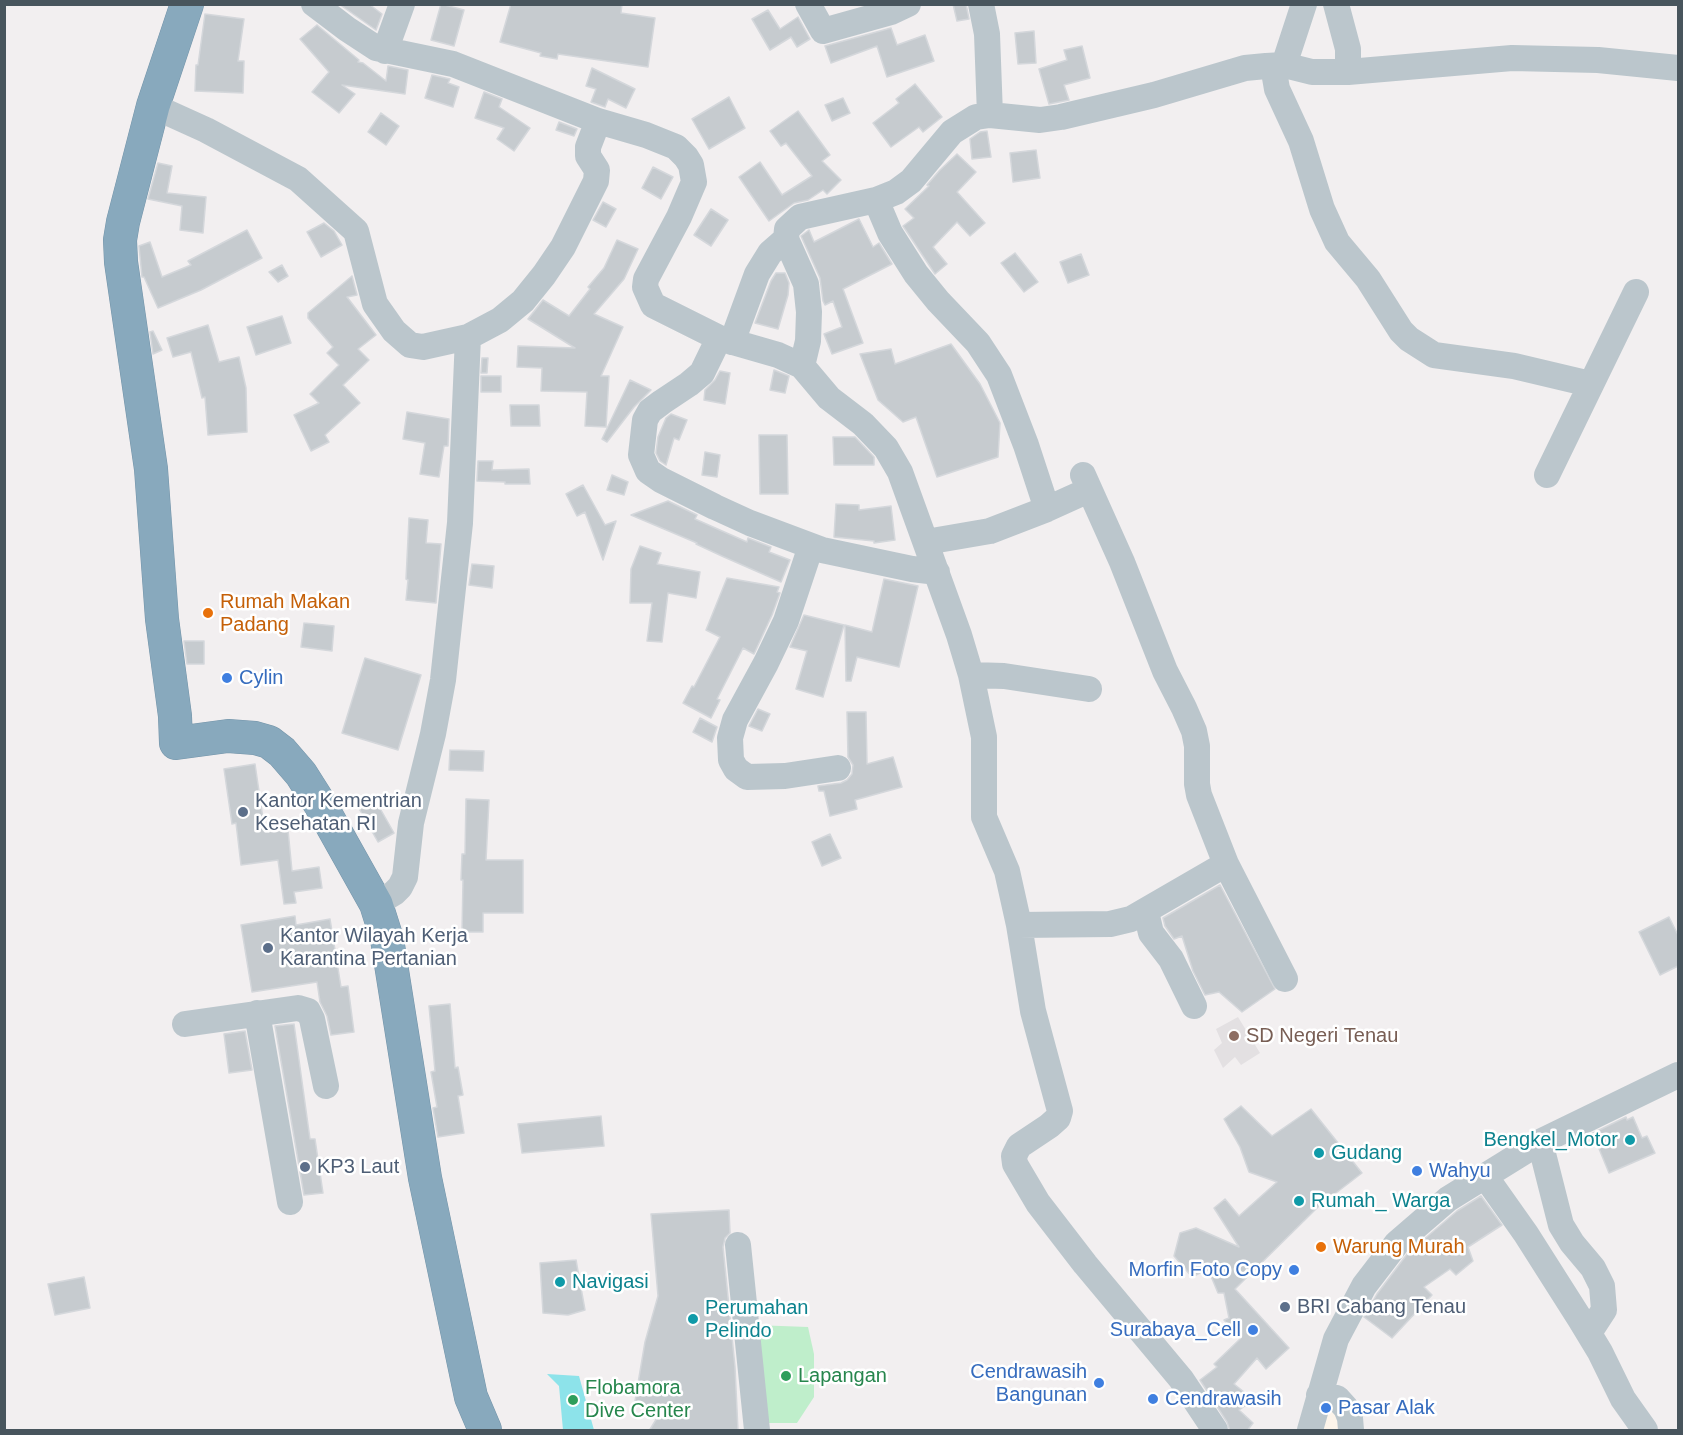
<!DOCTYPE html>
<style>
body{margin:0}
#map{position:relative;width:1683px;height:1435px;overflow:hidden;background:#f2eff0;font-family:Arial,sans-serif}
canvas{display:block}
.frame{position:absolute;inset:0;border:6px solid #48555d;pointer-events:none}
</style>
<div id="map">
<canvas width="1683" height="1435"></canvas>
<div class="frame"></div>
</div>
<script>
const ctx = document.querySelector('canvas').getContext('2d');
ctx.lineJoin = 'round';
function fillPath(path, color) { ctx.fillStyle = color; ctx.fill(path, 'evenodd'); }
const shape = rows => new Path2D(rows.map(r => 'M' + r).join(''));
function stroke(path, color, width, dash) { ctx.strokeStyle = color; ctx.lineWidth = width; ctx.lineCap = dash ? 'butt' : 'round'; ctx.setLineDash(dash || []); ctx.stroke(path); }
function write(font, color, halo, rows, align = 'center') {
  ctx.font = font + ' Arial,sans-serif'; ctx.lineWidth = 5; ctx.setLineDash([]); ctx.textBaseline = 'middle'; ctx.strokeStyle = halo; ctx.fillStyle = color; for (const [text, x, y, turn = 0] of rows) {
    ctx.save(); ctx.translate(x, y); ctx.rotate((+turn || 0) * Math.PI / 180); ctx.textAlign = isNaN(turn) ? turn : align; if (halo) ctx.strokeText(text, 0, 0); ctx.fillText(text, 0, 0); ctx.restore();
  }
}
const commercial = shape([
 [1335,1398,1348,1430,1310,1430]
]);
const education = shape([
 [1238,1017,1260,1053,1241,1065,1235,1057,1223,1068,1214,1050,1222,1043,1216,1029]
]);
const green = shape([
 [754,1325,808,1327,814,1354,814,1397,797,1423,763,1423]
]);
const water = shape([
 [547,1374,579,1376,594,1430,563,1430,559,1386]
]);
const building = shape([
 [339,4,369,4,382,14,376,30,339,4],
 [441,4,464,10,454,46,431,40,441,4],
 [511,4,622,4,621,13,655,18,648,67,558,54,557,59,540,56,541,53,500,42,511,4],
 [953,4,966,4,969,19,957,21,953,4],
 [768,10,780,29,798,17,810,39,797,47,791,37,770,50,752,19,768,10],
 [205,14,244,19,238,61,244,61,243,93,195,91,196,65,198,65,205,14],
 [317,25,359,60,358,62,363,63,386,81,388,66,408,70,405,94,342,85,355,94,339,113,312,92,329,72,300,39,317,25],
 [891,28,897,45,925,35,934,61,887,77,877,46,831,63,825,46,891,28],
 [1034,31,1036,63,1018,64,1015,33,1034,31],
 [1082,46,1090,78,1064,85,1069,100,1049,104,1039,69,1067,60,1064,50,1082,46],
 [592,68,635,89,626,108,608,99,605,107,591,102,596,89,586,86,592,68],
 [432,75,450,79,448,83,459,87,453,107,425,98,432,75],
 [915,84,942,117,923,132,919,127,891,147,873,123,899,103,896,99,915,84],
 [484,92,502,99,499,107,530,128,514,151,497,139,504,128,475,118,484,92],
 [729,97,745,128,709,149,692,119,729,97],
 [843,98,850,113,832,121,825,105,843,98],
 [798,111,830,155,822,161,841,180,827,194,823,190,808,200,794,203,769,221,739,177,760,162,782,195,812,176,786,143,781,146,770,131,798,111],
 [381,113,399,126,386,145,368,132,381,113],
 [559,122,577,129,574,136,556,130,559,122],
 [987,131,991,157,972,159,970,139,980,132,987,131],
 [1036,150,1040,178,1013,182,1010,153,1036,150],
 [957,154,976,172,957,192,985,223,970,236,957,222,933,247,947,264,935,274,903,226,914,218,905,209,929,186,927,185,940,170,957,154],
 [158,163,172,166,167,193,206,197,203,233,180,230,182,206,148,199,158,163],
 [653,167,673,177,661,199,642,188,653,167],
 [603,202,616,209,606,227,593,220,603,202],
 [711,209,728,220,711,246,694,235,711,209],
 [859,219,873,247,879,243,892,264,843,289,863,343,832,354,824,334,842,327,833,301,825,305,823,301,820,278,801,236,809,230,814,242,859,219],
 [324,223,334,231,342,245,321,257,307,232,324,223],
 [247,230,262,258,201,290,158,308,144,277,142,277,139,246,150,242,162,277,191,265,188,261,247,230],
 [617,240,638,249,624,279,594,314,623,327,601,376,609,376,606,427,585,426,587,392,541,391,542,368,517,367,518,346,575,348,528,319,543,300,569,316,590,289,588,287,604,268,617,240],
 [1015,253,1038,282,1024,292,1001,263,1015,253],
 [1081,254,1089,275,1068,283,1060,262,1081,254],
 [282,265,288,276,278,282,269,272,282,265],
 [776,273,785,273,789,283,788,295,778,329,755,323,771,281,776,273],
 [352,276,357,295,347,297,376,335,358,349,369,360,343,385,360,403,325,435,329,442,311,451,294,415,319,403,310,394,339,365,327,353,333,347,308,318,308,313,352,276],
 [282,316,291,343,256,355,247,327,282,316],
 [208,325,219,362,239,357,246,388,247,432,208,435,205,397,202,398,191,352,173,357,167,338,208,325],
 [153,331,162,350,153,354,150,332,153,331],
 [951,344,980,384,1000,423,998,457,937,477,916,417,903,422,878,400,860,354,891,349,895,364,951,344],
 [482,358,488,358,487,373,481,373,482,358],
 [774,370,789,376,785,393,770,390,774,370],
 [720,371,730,373,725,404,704,400,705,390,715,380,720,371],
 [481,376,501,376,501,392,481,392,481,376],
 [630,380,651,390,634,407,607,442,602,439,630,380],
 [510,405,539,405,540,426,511,426,510,405],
 [407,412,449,419,448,446,444,446,439,477,420,474,425,443,403,439,407,412],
 [671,414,687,420,679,440,674,438,666,465,660,461,656,453,658,437,666,418,671,414],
 [759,435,787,435,788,494,760,494,759,435],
 [833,437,855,437,874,457,874,465,834,465,833,437],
 [705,452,720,455,717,477,702,475,705,452],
 [478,461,493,461,492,470,529,469,530,484,505,484,505,482,477,481,478,461],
 [612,475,628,482,624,495,607,490,612,475],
 [583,485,605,525,616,521,603,560,585,512,577,516,566,494,583,485],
 [668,501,697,515,695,519,747,542,748,538,771,547,769,552,790,560,781,582,724,557,696,544,697,543,631,515,668,501],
 [836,504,859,505,859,510,891,506,895,540,874,543,874,541,834,537,836,504],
 [409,518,428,520,426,543,441,544,436,603,406,600,408,580,406,579,409,518],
 [640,546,661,553,657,564,700,572,696,598,668,593,662,642,647,641,652,603,630,603,631,569,640,546],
 [472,564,494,566,492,588,469,585,472,564],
 [727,578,779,587,777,592,780,593,772,615,754,654,743,648,717,699,720,700,711,718,683,703,692,686,694,687,720,637,706,630,727,578],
 [884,579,918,586,899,667,857,657,851,681,846,681,845,625,872,632,884,579],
 [804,615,844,625,823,697,796,689,807,651,790,647,804,615],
 [304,623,334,626,332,651,301,647,304,623],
 [184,641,204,641,204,664,187,664,184,641],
 [365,658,421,675,398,750,342,733,365,658],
 [758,709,770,714,762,731,749,726,758,709],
 [847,712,866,712,867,764,893,757,902,787,855,800,857,809,830,816,824,791,819,791,818,786,841,783,847,780,852,774,853,765,848,757,847,712],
 [700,718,717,727,712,742,693,732,700,718],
 [450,750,484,751,483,771,449,770,450,750],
 [255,764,265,832,288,830,292,871,319,867,322,888,294,892,296,903,284,904,278,860,241,865,236,823,232,824,224,769,255,764],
 [373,796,394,833,378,842,357,805,373,796],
 [466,799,489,800,486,860,523,860,523,913,483,913,483,932,462,932,463,880,461,880,462,854,465,854,466,799],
 [830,834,841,858,822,866,812,842,830,834],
 [1220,885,1275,989,1242,1012,1219,992,1205,995,1193,971,1182,936,1174,939,1165,926,1163,918,1220,885],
 [295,916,296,925,330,919,341,987,348,986,354,1032,331,1035,327,1016,320,1002,317,982,252,992,241,925,295,916],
 [1669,917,1678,935,1678,966,1660,975,1639,932,1669,917],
 [450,1004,455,1068,458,1067,463,1095,458,1096,464,1133,438,1137,433,1108,437,1107,431,1072,435,1071,429,1006,450,1004],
 [294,1024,310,1139,315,1139,323,1193,304,1195,275,1026,294,1024],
 [245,1031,252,1070,229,1073,224,1034,245,1031],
 [1241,1106,1272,1136,1311,1109,1362,1173,1319,1206,1235,1289,1289,1348,1266,1369,1257,1358,1234,1384,1254,1400,1239,1410,1253,1423,1247,1431,1230,1431,1227,1422,1200,1380,1217,1367,1214,1364,1240,1339,1224,1320,1229,1318,1224,1293,1218,1293,1208,1269,1192,1277,1174,1256,1180,1233,1196,1228,1239,1247,1214,1208,1225,1199,1239,1216,1277,1182,1249,1172,1240,1147,1224,1119,1241,1106],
 [601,1116,604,1146,522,1153,518,1124,601,1116],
 [1626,1117,1627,1120,1633,1117,1642,1138,1647,1136,1655,1153,1609,1173,1595,1139,1588,1143,1585,1137,1626,1117],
 [1481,1196,1502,1225,1468,1247,1473,1261,1456,1275,1450,1269,1424,1287,1432,1295,1392,1338,1364,1317,1377,1294,1408,1253,1457,1211,1481,1196],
 [729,1210,730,1233,725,1238,723,1247,735,1367,738,1431,649,1431,657,1418,635,1401,645,1342,658,1296,651,1214,729,1210],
 [576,1260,585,1310,568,1315,543,1313,540,1263,576,1260],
 [84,1277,90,1308,55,1315,48,1284,84,1277]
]);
const minor = shape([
 [314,4,347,29,376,48,453,64,598,121,646,135,676,147,686,157,691,165,694,182,679,217,646,279,645,287,653,305,719,338,778,355,802,366,829,398,863,424,886,448,900,472,959,635,971,675,984,737,984,817,1007,871,1019,925,1033,1011,1060,1111,1058,1118,1049,1126,1019,1146,1014,1156,1015,1164,1038,1203,1085,1264,1181,1379,1215,1430],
 [808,4,823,31,891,12,908,4],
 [981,4,987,34,990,115],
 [1336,4,1348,49,1348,72],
 [385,51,402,4],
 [1284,65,1304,4],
 [1273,66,1277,89,1301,141,1322,209,1337,242,1368,279,1401,331,1409,339,1434,355,1514,366,1590,384],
 [153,106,206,130,298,179,356,231,375,304,394,331,410,345,423,347,468,337,460,523,443,680,433,734,411,823,405,877,400,887,394,893,376,904],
 [876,200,890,233,916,274,938,301,978,343,999,375,1026,445,1047,509],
 [468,337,500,320,523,301,544,275,563,247,596,181,597,170,588,156,588,147,598,121],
 [719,338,702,373,689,384,662,402,650,411,645,420,641,455,648,471,661,480,715,507,750,523,822,550,912,569,937,572],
 [732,342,757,274,770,253,786,239],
 [802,366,808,341,809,312,806,284,786,239,787,229,800,217,876,200,896,192,911,181,952,132,976,117,990,115,1040,120,1061,117,1154,95,1245,68,1266,66,1284,65,1312,72,1348,72,1512,58,1598,60,1678,68],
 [1547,475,1636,292],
 [926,542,990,531,1047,509,1089,490],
 [811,546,786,621,766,663,735,720,730,738,731,760,736,769,747,777,785,776,838,768],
 [971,675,1004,676,1089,689],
 [1226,864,1285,979],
 [1146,912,1151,933,1171,959,1194,1006],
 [1019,925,1110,924,1131,919,1226,864,1199,795,1197,784,1197,746,1194,731,1184,708,1165,671,1122,562,1083,475],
 [257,1013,290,1202],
 [185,1024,298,1008,308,1011,312,1019,326,1086],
 [1540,1142,1561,1225,1572,1243,1593,1268,1602,1286,1604,1310,1589,1333],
 [1485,1176,1526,1234,1580,1319,1600,1352,1623,1399,1645,1430],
 [738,1245,757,1430],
 [1319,1395,1337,1398,1346,1408,1350,1418,1351,1430],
 [1310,1430,1336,1339,1364,1286,1397,1243,1448,1199,1540,1142,1678,1075]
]);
const highway = shape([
 [187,4,153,106,123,222,120,240,121,262,151,469,162,619,175,716,176,743,228,736,255,738,269,742,282,752,301,774,320,804,376,904,387,939,425,1178,471,1397,485,1430]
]);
const markers = [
 [208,613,6,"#e8710a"],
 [227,678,6,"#3f7fe0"],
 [243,812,6,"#5c6f8a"],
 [268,948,6,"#5c6f8a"],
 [1234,1036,6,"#8d6e63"],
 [1630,1140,6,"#0f9aa8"],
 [1319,1153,6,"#0f9aa8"],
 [305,1167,6,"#5c6f8a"],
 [1417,1171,6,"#3f7fe0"],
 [1299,1201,6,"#0f9aa8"],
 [1321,1247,6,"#e8710a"],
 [1294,1270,6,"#3f7fe0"],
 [560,1282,6,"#0f9aa8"],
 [1285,1307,6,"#5c6f8a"],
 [693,1319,6,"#0f9aa8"],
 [1253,1330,6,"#3f7fe0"],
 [786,1376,6,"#2e9e5b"],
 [1099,1383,6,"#3f7fe0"],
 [1153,1399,6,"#3f7fe0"],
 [573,1400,6,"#2e9e5b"],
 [1326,1408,6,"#3f7fe0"]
];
const foodNames = [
 ["Rumah Makan",220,602],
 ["Padang",220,625],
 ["Warung Murah",1333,1247]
];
const shopNames = [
 ["Cylin",239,678],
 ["Wahyu",1429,1171],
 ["Morfin Foto Copy",1282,1270,"right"],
 ["Surabaya_Cell",1241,1330,"right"],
 ["Cendrawasih",1087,1372,"right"],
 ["Bangunan",1087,1395,"right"],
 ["Cendrawasih",1165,1399],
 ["Pasar Alak",1338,1408]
];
const serviceNames = [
 ["Kantor Kementrian",255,801],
 ["Kesehatan RI",255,824],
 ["Kantor Wilayah Kerja",280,936],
 ["Karantina Pertanian",280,959],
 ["KP3 Laut",317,1167],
 ["BRI Cabang Tenau",1297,1307]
];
const educationNames = [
 ["SD Negeri Tenau",1246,1036]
];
const cultureNames = [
 ["Bengkel_Motor",1618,1140,"right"],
 ["Gudang",1331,1153],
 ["Rumah_ Warga",1311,1201],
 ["Navigasi",572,1282],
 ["Perumahan",705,1308],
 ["Pelindo",705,1331]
];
const leisureNames = [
 ["Lapangan",798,1376],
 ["Flobamora",585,1388],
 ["Dive Center",585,1411]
];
fillPath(commercial, '#fcf4ea');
fillPath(education, '#e3e0e2');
fillPath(green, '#bfeecb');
fillPath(water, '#8de3ea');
fillPath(building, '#c6cbcf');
stroke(building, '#d4d7db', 1.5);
stroke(highway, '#7494a9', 34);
stroke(minor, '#bbc6cc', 26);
stroke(highway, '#88a9bd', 33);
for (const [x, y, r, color] of markers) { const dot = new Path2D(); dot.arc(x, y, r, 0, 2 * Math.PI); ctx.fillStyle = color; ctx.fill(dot); stroke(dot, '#fff', 2); }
write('20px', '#c56008', '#fff', foodNames, 'left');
write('20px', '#366cbe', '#fff', shopNames, 'left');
write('20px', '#4e5e75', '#fff', serviceNames, 'left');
write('20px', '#785e54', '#fff', educationNames, 'left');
write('20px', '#0d838f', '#fff', cultureNames, 'left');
write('20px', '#27864d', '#fff', leisureNames, 'left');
</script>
